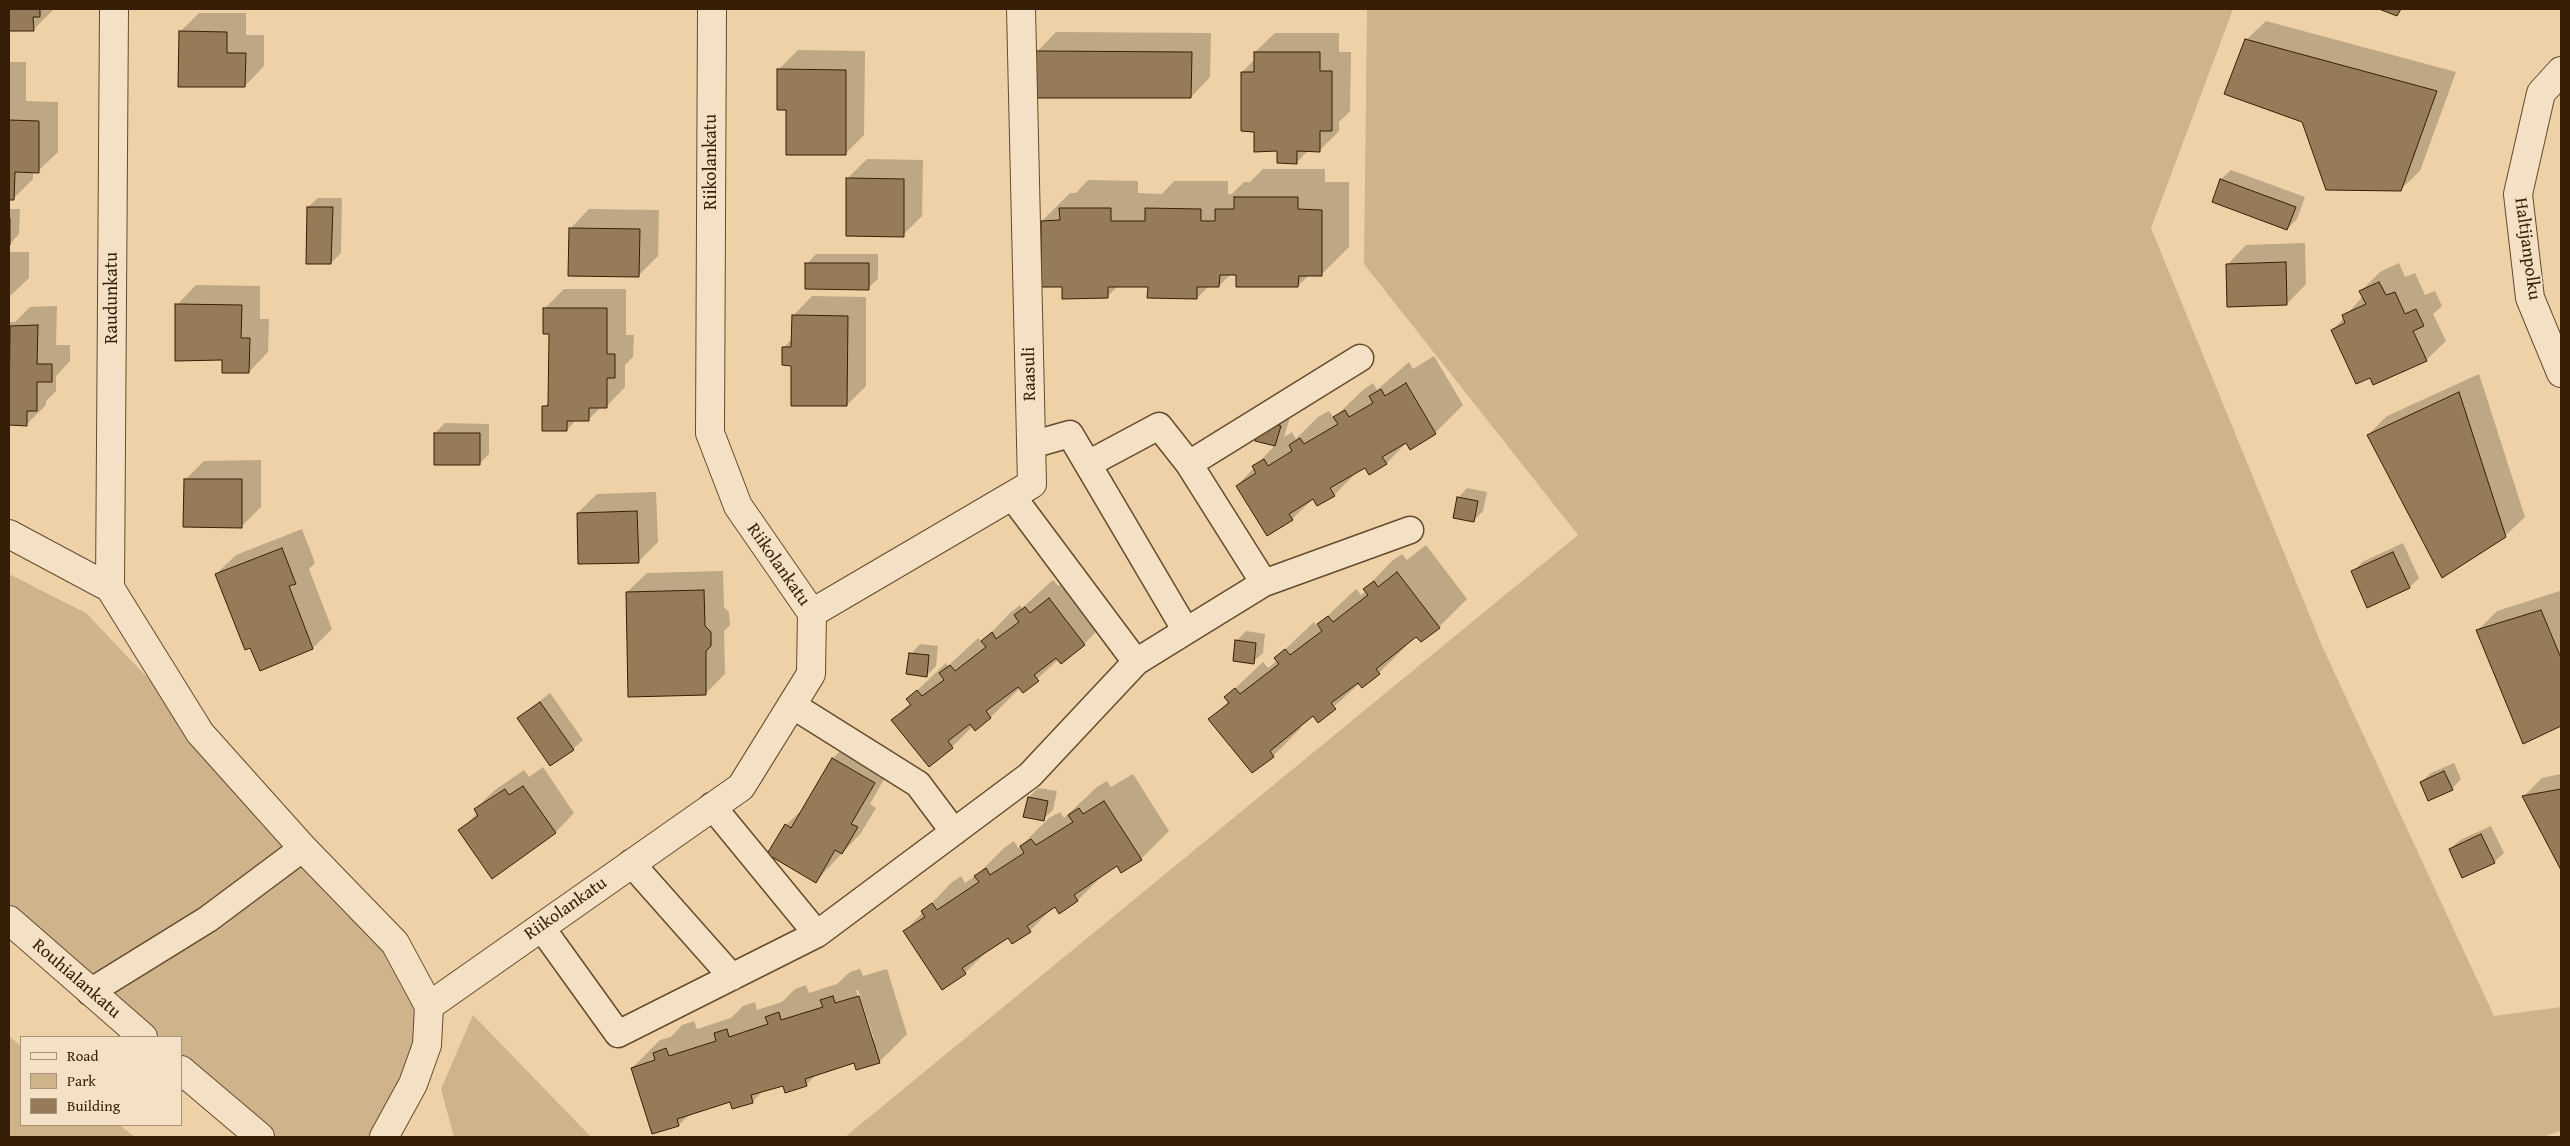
<!DOCTYPE html>
<style>
body{margin:0}
#map{position:relative;width:2570px;height:1146px;overflow:hidden;background:#eed1a6;font-family:"Gentium Book Plus",serif}
canvas{display:block}
.frame{position:absolute;inset:0;border:10px solid #361e06;pointer-events:none}
.legend{position:absolute;left:20px;top:1036px;width:162px;height:90px;box-sizing:border-box;background:#f4e1c5;border:1px solid #a89379;margin:0;padding:6px 9px;list-style:none;font-size:15px;color:#361e06}
.legend li{display:flex;align-items:center;gap:10px;height:25px}
.legend b{width:25px;border:1px solid #a89379}
</style>
<div id="map">
<canvas width="2570" height="1146"></canvas>
<div class="frame"></div>
<ul class="legend">
<li><b style="height:6px;background:#f4e1c5"></b>Road</li>
<li><b style="height:14px;background:#cfb38b"></b>Park</li>
<li><b style="height:14px;background:#967b59"></b>Building</li>
</ul>
</div>
<script>
const ctx = document.querySelector('canvas').getContext('2d');
ctx.lineJoin = 'round';
function fillPath(path, color) { ctx.fillStyle = color; ctx.fill(path, 'evenodd'); }
const shape = rows => new Path2D(rows.map(r => 'M' + r).join(''));
function stroke(path, color, width, dash) { ctx.strokeStyle = color; ctx.lineWidth = width; ctx.lineCap = dash ? 'butt' : 'round'; ctx.setLineDash(dash || []); ctx.stroke(path); }
function write(font, color, halo, rows, align = 'center') {
  ctx.font = font + ' "Gentium Book Plus",serif'; ctx.lineWidth = 4; ctx.setLineDash([]); ctx.textBaseline = 'middle'; ctx.strokeStyle = halo; ctx.fillStyle = color; for (const [text, x, y, turn = 0] of rows) {
    ctx.save(); ctx.translate(x, y); ctx.rotate((+turn || 0) * Math.PI / 180); ctx.textAlign = isNaN(turn) ? turn : align; if (halo) ctx.strokeText(text, 0, 0); ctx.fillText(text, 0, 0); ctx.restore();
  }
}
const green = shape([
 [1367,9,2233,9,2151,228,2323,648,2494,1016,2561,1007,2561,1131,2542,1137,845,1137,1578,535,1364,264],
 [9,574,86,613,200,733,303,848,429,1006,384,1137,260,1137,181,1070,181,1037,143,1037,9,920],
 [473,1015,591,1137,454,1137,441,1089],
 [9,1036,21,1046,21,1125,119,1125,135,1137,9,1137]
]);
const shadow = shape([
 [9,9,54,9,33,30,9,30],
 [199,13,246,13,246,35,264,35,264,66,245,86,180,32],
 [2266,21,2456,72,2420,171,2400,190,2303,122,2246,40],
 [1056,32,1211,33,1210,77,1191,97,1037,52],
 [1275,33,1339,33,1339,52,1351,52,1350,111,1339,122,1339,131,1320,150,1309,150,1297,162,1278,150,1255,130,1242,72,1255,59,1255,52],
 [798,50,865,51,864,135,845,154,788,109,778,70],
 [9,62,26,62,26,101,58,102,58,152,38,171,33,171,33,179,14,198,9,198],
 [867,159,923,160,922,216,903,235,847,179],
 [1263,169,1325,169,1325,182,1349,182,1349,247,1321,275,1309,275,1298,286,1231,274,1219,286,1209,286,1197,298,1149,286,1118,286,1107,297,1063,285,1042,221,1070,193,1076,193,1088,180,1138,181,1138,193,1162,194,1174,181,1228,181,1228,194,1232,194,1244,182,1250,182],
 [2231,170,2305,197,2297,219,2287,229,2213,201,2221,179],
 [318,198,342,198,341,253,331,263,308,207],
 [9,209,20,209,19,234,10,244],
 [589,209,659,210,658,256,639,275,570,229],
 [2305,243,2306,284,2287,304,2227,265,2246,245],
 [9,252,29,252,29,278,9,297],
 [816,254,878,254,878,279,868,288,807,264],
 [2399,263,2405,277,2415,273,2425,295,2435,291,2442,306,2433,314,2446,341,2426,360,2371,376,2333,330,2363,296,2361,291,2380,272],
 [196,285,260,286,260,319,269,319,268,352,249,372,223,359,177,305],
 [564,289,626,289,626,335,634,335,633,357,625,365,625,387,606,407,601,407,588,420,576,420,567,430,544,407,550,401,550,333,544,309],
 [812,296,866,297,866,386,847,405,793,364,783,348,793,338,793,316],
 [57,306,56,345,70,345,70,361,56,376,56,391,46,401,46,405,27,424,9,424,9,322,15,322,30,307],
 [1434,356,1463,405,1435,433,1407,442,1386,464,1365,466,1358,471,1334,495,1314,498,1292,519,1237,486,1275,445,1257,440,1262,422,1290,417,1284,437,1292,432,1296,439,1318,417,1329,411,1333,417,1338,414,1363,390,1373,383,1377,390,1409,362,1413,369],
 [2479,374,2525,517,2505,536,2368,435,2387,416],
 [445,423,489,424,489,454,479,464,435,433],
 [261,460,261,507,241,527,185,480,204,461],
 [1467,488,1487,492,1483,511,1474,520,1458,498],
 [656,492,658,542,638,562,578,513,597,494],
 [302,529,315,563,309,569,332,629,313,648,216,574,236,555],
 [2403,543,2419,578,2410,587,2368,606,2353,572,2362,562],
 [1426,545,1467,599,1439,627,1421,641,1417,635,1406,644,1407,645,1379,673,1360,683,1318,721,1314,715,1299,726,1301,728,1273,756,1252,772,1210,719,1229,701,1226,697,1263,662,1268,668,1278,660,1276,658,1314,622,1319,628,1320,627,1319,624,1356,589,1361,595,1366,591,1365,589,1392,561,1402,554,1407,560],
 [723,571,724,607,729,612,730,625,724,631,725,674,706,693,627,592,647,573],
 [1078,571,1112,616,1084,644,1059,659,1023,692,1020,688,991,717,975,729,973,726,952,747,893,720,911,702,908,699,946,663,948,666,978,638,982,642,1010,613,1020,605,1022,608,1053,580,1058,586],
 [2560,591,2561,724,2523,743,2478,630,2497,611],
 [1246,631,1265,634,1263,653,1253,662,1236,641],
 [920,644,938,646,936,666,926,676,911,654],
 [550,693,583,740,573,749,518,718],
 [853,739,893,763,870,804,876,808,861,833,816,881,786,825,806,806,833,758],
 [2454,763,2461,779,2452,789,2421,782,2431,773],
 [543,767,574,813,555,833,460,831,477,813,475,809,495,790,524,770,529,777],
 [1133,774,1169,831,1141,859,1118,865,1104,874,1078,900,1055,905,1030,931,1013,942,1008,936,989,949,965,973,905,931,951,883,961,876,965,883,978,874,1004,848,1014,841,1018,848,1021,846,1049,818,1060,812,1064,818,1097,787,1107,781,1111,787],
 [2561,774,2561,868,2523,797,2542,778],
 [1038,788,1057,791,1053,810,1043,819,1029,797],
 [2491,826,2504,853,2494,862,2450,849,2460,840],
 [860,969,863,976,887,969,907,1034,879,1062,855,1062,818,1073,806,1085,784,1084,764,1090,753,1101,733,1108,731,1101,690,1114,679,1125,632,1068,660,1040,671,1037,682,1025,694,1021,697,1029,731,1018,743,1006,755,1002,757,1010,782,1002,795,989,806,985,809,993,837,984,850,972],
 [856,990,858,990,874,1039,871,1039]
]);
const building = shape([
 [9,9,40,9,40,17,33,17,34,31,9,31,9,9],
 [2379,9,2401,9,2397,16,2379,9],
 [179,31,227,32,227,53,246,53,245,87,178,87,179,31],
 [2245,39,2437,91,2401,191,2326,190,2302,122,2224,94,2245,39],
 [1036,51,1192,52,1191,98,1036,98,1036,51],
 [1254,52,1320,52,1320,71,1332,71,1332,131,1320,131,1320,152,1297,151,1297,164,1277,163,1277,151,1254,152,1254,132,1241,131,1241,72,1254,72,1254,52],
 [777,69,846,70,846,155,786,155,786,110,777,110,777,69],
 [9,120,39,121,39,173,15,172,14,200,9,200,9,120],
 [846,178,904,179,904,237,846,236,846,178],
 [2220,179,2296,207,2287,230,2212,202,2220,179],
 [1234,197,1298,197,1298,209,1322,210,1322,276,1299,276,1298,287,1236,287,1236,275,1220,275,1219,287,1197,287,1197,299,1147,298,1148,287,1108,287,1108,298,1062,299,1062,287,1041,287,1041,221,1060,220,1059,208,1111,208,1111,221,1145,221,1145,208,1201,209,1201,221,1215,221,1215,209,1234,209,1234,197],
 [307,207,333,207,331,264,306,264,307,207],
 [9,218,10,218,10,245,9,245,9,218],
 [569,228,640,229,639,277,568,276,569,228],
 [2286,262,2287,305,2227,307,2226,264,2286,262],
 [805,263,869,263,869,290,805,289,805,263],
 [2379,282,2386,295,2395,292,2405,314,2416,309,2424,326,2413,331,2427,361,2373,385,2370,378,2356,384,2331,330,2345,323,2342,315,2366,304,2359,291,2379,282],
 [175,304,242,305,241,338,250,338,249,373,222,373,222,360,175,361,175,304],
 [543,308,607,308,607,354,615,354,615,378,607,378,607,408,589,408,589,421,567,421,567,431,542,431,542,406,548,406,549,334,543,334,543,308],
 [792,315,848,316,847,406,791,406,791,366,782,365,782,347,791,347,792,315],
 [38,325,37,364,52,364,52,382,37,382,37,411,27,411,27,426,9,425,10,326,38,325],
 [1406,383,1436,434,1410,450,1406,443,1382,457,1387,464,1369,475,1365,468,1330,488,1335,496,1317,506,1313,499,1289,514,1293,520,1267,536,1236,486,1256,473,1252,466,1264,459,1268,466,1292,451,1289,445,1300,438,1304,444,1338,424,1333,417,1345,410,1349,417,1373,403,1369,396,1381,389,1385,396,1406,383],
 [2459,392,2506,537,2442,578,2367,435,2459,392],
 [1261,421,1281,426,1275,446,1255,441,1261,421],
 [434,433,480,433,480,465,434,465,434,433],
 [184,479,242,479,242,528,183,527,184,479],
 [1457,497,1478,501,1474,522,1453,518,1457,497],
 [637,511,639,563,578,564,577,513,637,511],
 [282,548,296,584,289,586,313,649,260,671,250,648,245,650,215,574,282,548],
 [2393,552,2410,588,2367,608,2351,571,2393,552],
 [1397,572,1440,628,1421,642,1416,637,1376,669,1380,674,1362,688,1358,683,1331,703,1336,709,1318,723,1313,716,1270,751,1274,757,1252,773,1208,719,1229,703,1224,697,1235,688,1240,694,1279,664,1274,658,1285,649,1290,655,1322,631,1317,624,1328,616,1333,622,1368,595,1363,589,1374,581,1378,587,1397,572],
 [704,590,705,626,711,632,711,646,706,651,706,695,628,697,626,592,704,590],
 [1049,598,1085,645,1061,664,1056,658,1034,675,1039,681,1023,693,1018,687,986,711,991,718,975,731,970,724,948,741,953,748,929,767,891,720,911,705,906,699,917,690,922,696,944,680,939,673,950,665,955,671,986,647,981,641,992,632,996,639,1019,622,1014,615,1025,607,1030,613,1049,598],
 [2541,610,2561,658,2561,726,2523,744,2476,630,2541,610],
 [1235,640,1256,643,1254,664,1233,661,1235,640],
 [909,653,929,655,927,677,906,674,909,653],
 [540,702,574,750,550,766,517,718,540,702],
 [832,758,875,783,851,824,858,827,842,854,835,850,816,883,767,854,785,824,791,828,832,758],
 [2444,771,2453,790,2428,801,2420,782,2444,771],
 [523,786,556,833,492,879,458,830,478,816,474,809,505,789,509,795,523,786],
 [2561,789,2561,870,2522,796,2561,789],
 [1028,797,1048,801,1044,821,1023,817,1028,797],
 [1104,801,1142,860,1121,873,1117,866,1074,895,1078,901,1059,914,1055,907,1027,926,1031,932,1012,944,1008,938,962,968,966,974,942,990,903,931,925,917,921,911,932,903,937,910,979,882,974,876,986,868,990,875,1024,853,1020,846,1031,839,1036,845,1073,822,1068,815,1079,808,1083,814,1104,801],
 [2481,834,2495,863,2462,878,2449,849,2481,834],
 [833,996,835,1003,859,996,880,1063,856,1070,854,1063,805,1079,807,1086,785,1093,783,1086,751,1095,753,1103,732,1109,730,1102,677,1119,679,1126,652,1134,631,1068,655,1060,653,1053,666,1048,669,1056,716,1041,714,1033,727,1029,729,1037,768,1024,765,1017,779,1012,781,1020,823,1007,820,1000,833,996]
]);
const service = shape([
 [1031,445,1070,434,1186,631,1136,662],
 [1088,464,1159,426,1189,464],
 [1264,583,1189,464,1360,358],
 [1186,631,1264,583,1410,530],
 [792,705,918,784,954,832],
 [712,806,817,934,1030,775,1136,662,1012,496],
 [631,863,732,977],
 [541,927,618,1034,817,934],
 [90,992,208,919,303,848]
]);
const minor = shape([
 [2561,71,2541,93,2518,194,2530,298,2561,373],
 [9,534,110,588,200,733,303,848,395,943,429,1006,427,1045,413,1084,384,1137],
 [110,588,114,9],
 [812,613,1032,484,1021,9],
 [429,1006,741,787,811,674,812,613,738,506,710,433,712,9]
]);
const tertiary = shape([
 [9,920,143,1037],
 [181,1070,260,1137]
]);
const streetNames = [
 ["Riikolankatu",711,162,-90],
 ["Haltijanpolku",2527,249,82],
 ["Raudunkatu",112,298,-90],
 ["Raasuli",1030,374,-91],
 ["Riikolankatu",778,565,55],
 ["Riikolankatu",566,909,-35],
 ["Rouhialankatu",76,979,41]
];
fillPath(green, '#cfb38b');
fillPath(shadow, '#0003');
fillPath(building, '#967b59');
stroke(building, '#361e06', 1);
stroke(service, '#644b2e', 29);
stroke(minor, '#644b2e', 30);
stroke(tertiary, '#644b2e', 30);
stroke(service, '#f4e1c5', 26);
stroke(minor, '#f4e1c5', 28);
stroke(tertiary, '#f4e1c5', 28);
write('18px', '#361e06', '#f4e1c5', streetNames);
</script>
